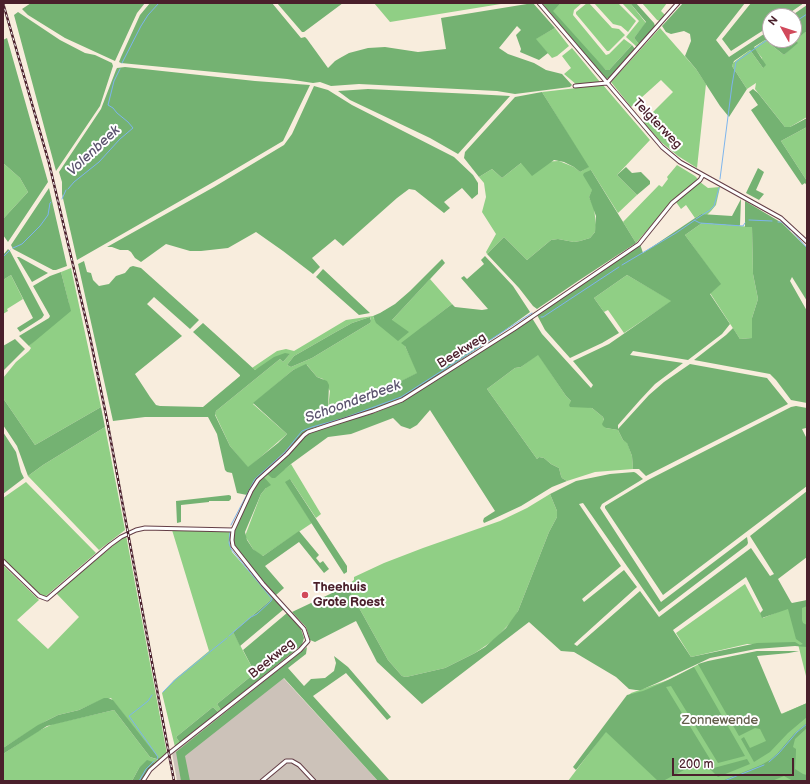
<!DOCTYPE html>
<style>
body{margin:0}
#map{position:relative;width:810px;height:784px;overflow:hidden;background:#f8eddd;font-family:"Balsamiq Sans",sans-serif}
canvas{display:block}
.frame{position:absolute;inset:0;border:4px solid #4a1f2b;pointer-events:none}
.north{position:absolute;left:762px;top:8px;width:40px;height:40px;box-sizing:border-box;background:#fff;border:1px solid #b7a5aa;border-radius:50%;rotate:309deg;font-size:11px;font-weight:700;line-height:16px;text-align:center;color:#4a1f2b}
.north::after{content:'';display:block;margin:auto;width:14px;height:18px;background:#d1495b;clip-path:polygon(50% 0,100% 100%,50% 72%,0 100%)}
.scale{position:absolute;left:672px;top:758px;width:122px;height:18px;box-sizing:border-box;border:2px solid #4a1f2b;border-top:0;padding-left:5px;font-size:12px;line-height:14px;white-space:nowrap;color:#4a1f2b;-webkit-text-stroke:3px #fff;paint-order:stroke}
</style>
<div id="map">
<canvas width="810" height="784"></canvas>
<div class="frame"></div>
<div class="north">N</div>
<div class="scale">200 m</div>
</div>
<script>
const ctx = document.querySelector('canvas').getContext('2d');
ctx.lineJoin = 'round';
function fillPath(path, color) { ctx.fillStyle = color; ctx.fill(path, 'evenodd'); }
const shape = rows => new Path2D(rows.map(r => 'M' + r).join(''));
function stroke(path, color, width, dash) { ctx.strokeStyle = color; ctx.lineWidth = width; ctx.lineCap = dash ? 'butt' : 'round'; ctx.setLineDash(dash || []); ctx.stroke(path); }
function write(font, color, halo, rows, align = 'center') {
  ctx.font = font + ' "Balsamiq Sans",sans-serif'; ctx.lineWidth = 4; ctx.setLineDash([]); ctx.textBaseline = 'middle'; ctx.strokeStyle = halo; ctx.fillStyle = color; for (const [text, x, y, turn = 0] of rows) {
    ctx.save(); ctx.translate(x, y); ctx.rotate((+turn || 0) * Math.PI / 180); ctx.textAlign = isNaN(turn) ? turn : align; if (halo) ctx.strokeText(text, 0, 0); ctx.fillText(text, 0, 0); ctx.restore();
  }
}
const industrial = shape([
 [276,670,378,781,177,781,172,753]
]);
const green = shape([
 [374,3,507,3,390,22],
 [561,3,582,3,574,10,573,15,606,55,609,54,624,39,632,45,609,70,606,70,592,56,552,11],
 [587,3,589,3,612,28,619,29,625,35,609,51,607,51,576,14,576,12],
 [594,3,618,3,636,21,628,32,621,26,613,24],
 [622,3,630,3,646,23,634,38,639,44,637,47,626,37,639,21],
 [642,3,667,3,661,11,665,15,660,21,657,20],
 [555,28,569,46,557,56,552,58,535,39],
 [660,28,696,69,706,84,697,168,678,156,661,142,643,122,673,92,661,80,631,107,611,82],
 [807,31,807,117,790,127,785,127,755,89,756,83,747,89,732,66,733,63,750,50,763,68,762,58,754,48,765,40,784,55,797,42,794,40],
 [572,48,600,82,577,85,564,74,571,68,562,56],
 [603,85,650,140,617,175,637,195,618,213,591,170,592,191,589,197,594,208,596,225,595,232,590,238,580,241,574,242,558,239,551,240,527,260,504,237,487,254,486,252,496,234,482,212,486,197,484,183,479,177,492,169,502,178,521,163,559,161,574,167,580,172,588,167,542,92],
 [807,127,807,181,781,141],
 [3,163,20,178,28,192,3,219],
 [677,165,695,176,698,179,669,205,636,243,623,222,659,185,662,187,668,179,667,177],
 [700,182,708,188,720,187,716,205,711,211,707,215,701,214,695,218,686,205,681,209,676,202],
 [702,223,752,227,753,274,758,299,752,318,752,338,740,339,710,293,720,284,685,235],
 [71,268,101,407,35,445,3,398,3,378,16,362,29,351,31,348,29,346,38,337,69,304,61,272],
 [11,275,23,299,7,309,8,311,3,314,3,280],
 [627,275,672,301,624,333,608,310,604,312,594,298],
 [430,279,452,304,425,325,405,346,418,373,363,400,351,404,329,409,328,408,330,391,323,379,317,377,307,365,293,370,253,404,287,434,248,468,230,446,215,414,216,411,280,359,283,362,290,354,255,370,252,368,277,351,286,349,294,351,346,320,373,316,374,319,392,320],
 [370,317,371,319,370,323,312,358,291,367,287,365,294,356,334,333,352,323],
 [538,354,566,396,571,401,592,408,603,417,606,428,618,430,623,440,627,442,632,456,633,469,595,472,567,481,562,478,561,476,559,468,551,464,544,458,539,457,537,459,487,389,515,368,521,367],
 [105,427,125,530,99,550,28,476,43,465],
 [291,464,321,514,316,518,290,479,299,503,312,523,263,556,260,555,253,549,245,536,261,494,266,488,263,476,266,473,285,469],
 [26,482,96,553,46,596,43,597,41,596,3,560,3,498],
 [550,494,557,511,557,517,549,532,518,611,513,620,494,640,475,653,445,668,406,677,402,676,388,660,347,586,354,580,354,577,384,563,423,548,500,521,527,508],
 [172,530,230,532,229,541,232,552,253,576,273,598,233,632,255,673,217,704,221,710,218,712,213,707,176,737,180,743,175,747,162,693,174,680,209,651],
 [126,535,167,754,156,763,153,762,139,768,132,781,3,781,3,754,38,731,53,724,114,710,150,757,159,760,111,698,99,701,79,710,58,715,46,721,3,748,3,565,39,600,17,620,48,649,79,617,56,593],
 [745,584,763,618,807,600,807,680,798,644,747,644,691,657,676,633],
 [699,664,781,714,807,703,807,781,659,781,658,780,656,781,568,781,606,731,657,779,623,701,631,693,671,679]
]);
const forest = shape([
 [31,3,145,3,137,13,115,61,65,38,28,15,22,9],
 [150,3,272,3,301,38,305,37,307,39,328,68,335,61,340,58,349,53,368,48,385,47,418,52,446,49,441,18,533,3,555,28,536,39,548,53,539,60,520,52,521,49,516,35,521,30,517,26,499,48,508,54,534,63,546,70,562,74,572,85,570,87,515,94,497,91,359,84,331,86,320,82,313,83,287,79,121,63,119,62,121,57,140,15],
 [277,3,343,3,304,32,302,32],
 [542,3,561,3,553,11,606,70,609,70,632,45,635,49,610,78,606,79],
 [630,3,636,3,654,23,655,26,639,44,634,38,646,22],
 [683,3,745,3,716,40,729,57,770,30,770,40,794,40,794,16,791,16,807,5,807,31,795,40,798,43,784,55,765,40,754,47,766,65,763,68,750,50,734,61,732,66,747,89,729,117,720,106,696,69,685,56,691,41,690,34,684,31,671,34,666,32,662,26],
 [751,3,804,3,785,16,770,16,770,26,731,51,722,39],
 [18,12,60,40,85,53,95,55,112,63,113,66,100,106,56,171,14,15],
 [7,38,48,182,8,242,3,235,3,219,28,192,20,178,3,163,3,40],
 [125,67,255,81,310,85,283,141,222,177,77,260,62,194,62,182,59,172,101,109,116,70,117,68],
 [314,86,328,90,352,105,454,157,473,175,478,183,478,194,472,199,462,188,444,202,450,208,444,213,415,190,409,189,397,198,343,246,335,239,312,258,320,267,313,274,283,251,256,232,228,248,201,251,190,251,166,244,141,262,135,258,131,252,128,250,120,250,112,247,107,247,214,187,284,145,292,134],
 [368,89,473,94,510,96,458,154,430,138,350,100,338,91],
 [753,89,758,93,785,127,790,127,807,118,807,127,781,141,807,181,807,186,805,183,802,185,751,110,758,105,749,92],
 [542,92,589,167,580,172,574,167,564,162,554,160,532,176,521,163,502,178,492,169,479,177,464,158,465,152,515,97],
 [626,167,632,173,641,172,650,181,650,184,637,195,617,175],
 [758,168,764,172,756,190,764,194,759,200,746,193],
 [591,170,636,243,578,281,537,309,533,306,519,288,487,254,504,237,527,260,551,240,558,239,574,242,580,241,590,238,595,232,596,216,589,197,592,190,583,175,584,173],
 [49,188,67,266,56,270,53,270,13,249,11,245],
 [741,199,740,225,739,226,702,223,685,235,721,284,710,294,730,324,722,334,688,360,633,351,630,355,683,363,655,384,640,400,618,425,618,429,649,395,664,382,690,364,767,378,788,404,646,476,639,469,633,469,632,456,627,443,623,440,618,430,606,428,603,426,602,424,604,420,603,417,592,408,570,407,569,405,571,401,566,396,538,355,521,367,515,368,487,389,537,459,539,457,544,458,551,464,559,468,561,476,562,478,567,481,552,487,521,506,491,520,484,523,483,521,484,518,495,511,430,410,417,425,410,429,401,426,393,418,351,434,328,437,291,464,275,478,272,478,266,473,305,436,313,431,374,413,399,403,434,382,532,318,542,334,591,388,593,385,573,361,609,344,671,301,627,275,594,298,619,333,602,343,570,358,545,330,537,315,640,244,643,253,701,214,732,216],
 [745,201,782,223,807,248,807,301,792,277,790,281,807,311,807,403,791,400,776,380,770,374,694,360,726,335,733,328,740,339,752,338,752,318,758,299,753,274,752,227,745,227],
 [8,249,10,251,44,315,42,318,20,332,17,328,33,318,11,275,3,280,3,255],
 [485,256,513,286,530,312,501,333,408,395,383,406,313,428,303,434,257,479,247,495,237,493,232,473,227,472,225,470,217,434,208,417,145,417,113,421,78,264,84,261,87,272,91,273,93,280,99,286,109,284,116,276,125,273,130,267,133,266,141,268,199,320,190,329,154,297,147,304,182,336,135,374,150,397,156,405,160,406,203,407,240,376,240,375,193,332,203,323,255,370,274,357,285,353,290,354,283,362,280,359,216,411,215,415,230,446,248,467,278,443,287,434,253,403,293,370,306,364,317,377,327,381,329,385,328,408,329,409,351,404,363,400,417,373,405,346,401,343,452,304,455,307,482,310,488,309,461,278,464,276,467,279,484,264,481,260],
 [17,257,19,257,48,273,32,282],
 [442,259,445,263,392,320,409,332,398,341,376,323,373,316,380,313,395,304,410,291],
 [323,269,370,313,359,315,316,277],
 [61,272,71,311,29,346,19,336,49,318,50,316,33,286,50,276],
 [370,317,371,321,370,323,312,358,291,367,287,365,294,356,334,333,352,323],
 [15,339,25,349,3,371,3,346],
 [3,398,35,445,101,407,105,427,43,465,28,476,17,446,3,425],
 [796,406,807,408,807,430,806,428,802,429,807,439,807,486,663,595,605,508,605,506,648,480,791,407],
 [3,432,16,452,21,472,24,478,3,494],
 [634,472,636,473,643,479,602,504,600,508,661,602,747,537,748,543,747,545,659,612,583,503,579,504,621,566,582,599,584,602,624,570,637,587,574,644,577,646,640,591,659,617,751,548,770,576,774,574,750,536,807,491,807,557,778,579,791,602,792,603,807,600,807,606,802,608,802,620,803,623,807,625,807,647,795,646,756,649,710,658,657,683,641,690,636,690,629,689,616,677,574,652,561,651,529,622,422,704,377,662,356,621,315,642,310,640,306,627,292,612,347,586,388,660,402,676,406,677,445,668,475,653,485,647,506,628,518,611,549,532,557,517,557,511,550,494,576,481,610,474],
 [746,577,763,610,760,613,762,618,788,609,796,639,803,644,800,645,795,642,757,643,691,657,673,630],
 [263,476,271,485,266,488,261,494,245,532,247,540,253,549,263,556,299,531,319,555,316,558,320,563,323,561,329,569,324,573,299,542,265,566,284,588,276,595,256,573,235,548,234,543,234,533,242,511,256,485],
 [290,479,347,566,347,572,344,574,285,482],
 [229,495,231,496,231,499,229,501,209,501,209,502,181,505,181,522,177,523,176,501],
 [273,598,284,609,240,646,233,632],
 [287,613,301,629,304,638,302,645,221,710,217,704,255,673,243,650],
 [307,647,306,654,288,668,304,686,311,679,325,678,334,671,336,663,334,656,348,667,391,717,387,720,346,673,313,696,390,781,378,781,284,678,185,756,190,781,181,781,176,752],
 [757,651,799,651,789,653,757,656,781,713,782,714,807,703,807,717,788,733,770,752,754,762,741,739,744,737,750,748,766,741,760,729,755,728,739,736,698,664,708,661],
 [694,667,745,756,718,763,671,686,666,687,713,764,710,765,705,759,663,781,658,781,606,732,576,770,573,767,627,695,643,691,662,683],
 [104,698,108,698,113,700,160,760,150,757,114,710,47,726,3,754,3,748,38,725,58,715,79,710],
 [213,707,218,712,180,743,176,737],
 [807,723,807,728,795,739,793,747,796,749,796,752,795,769,803,774,807,775,807,781,793,781,784,776,772,781,722,781,761,765,770,760,777,754,794,734],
 [747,759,750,764,718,777,710,769],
 [147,760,156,763,149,770,142,781,132,781,139,768]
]);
const stream = shape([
 [795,22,807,14],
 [122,63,141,26,148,15,159,3],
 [720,179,732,85,736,62,770,38],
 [68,189,74,182,99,162,120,139,133,128,128,122,117,113,113,108,108,105,114,81,120,69],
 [62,199,66,190],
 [696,219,710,210,714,206,719,188],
 [694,220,700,223,743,226,745,223],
 [749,220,772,221],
 [778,222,782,222,790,230],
 [792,231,807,248],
 [13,248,22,244,40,226,48,215,50,203,51,202],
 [3,257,10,250],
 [622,265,676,233,695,220],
 [541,317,543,317,619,267],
 [231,525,255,479,285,452,302,431,312,427,344,418,401,397,532,313],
 [229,636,251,617,257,614,271,601,272,599,231,549,229,543,230,532],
 [163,692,175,680,227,638],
 [152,695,148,701,129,716,158,757,157,759],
 [769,762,779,753,797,732,807,724],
 [139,781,146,769,154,761],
 [724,781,764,765]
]);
const street = shape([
 [539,3,662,147,680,162,781,218,807,242],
 [575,86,607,83,678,3],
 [3,561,39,596,47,599,110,545,121,537,136,530,145,528,233,530],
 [143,781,150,770,167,755,300,650,308,641,304,629,263,584,233,546,232,540,233,530,251,491,258,480,287,454,304,435,308,432,329,425,373,411,402,400,514,329,639,244,672,203,700,180,703,175],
 [262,781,286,761,292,761,299,765,314,781]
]);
const rail = shape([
 [3,3,49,163,90,337,107,420,174,781]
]);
const markers = [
 [305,595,4,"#d1495b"]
];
const streetNames = [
 ["Telgterweg",657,124,46],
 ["Beekweg",462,351,-32],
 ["Beekweg",272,659,-39]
];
const poiNames = [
 ["Theehuis",313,588],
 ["Grote Roest",313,603]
];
const parkNames = [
 ["Zonnewende",720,721]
];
const waterNames = [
 ["Volenbeek",94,151,-43],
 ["Schoonderbeek",353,402,-20]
];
fillPath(industrial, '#ccc2b9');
fillPath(green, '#90cf85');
fillPath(forest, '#74b272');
stroke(stream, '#7db5ed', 1);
stroke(street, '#643e46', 5);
stroke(street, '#fff', 3);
stroke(rail, '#4a1f2b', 2.5);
stroke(rail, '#fff', 1, [3]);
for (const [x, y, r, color] of markers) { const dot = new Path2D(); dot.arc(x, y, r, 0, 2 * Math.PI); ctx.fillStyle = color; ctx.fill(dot); stroke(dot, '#fff', 1.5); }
write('13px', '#4a1f2b', '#fff', streetNames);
write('bold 13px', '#4a1f2b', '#fff', poiNames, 'left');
write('13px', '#625d4a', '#fff', parkNames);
write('italic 14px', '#5c546f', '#fff', waterNames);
</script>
